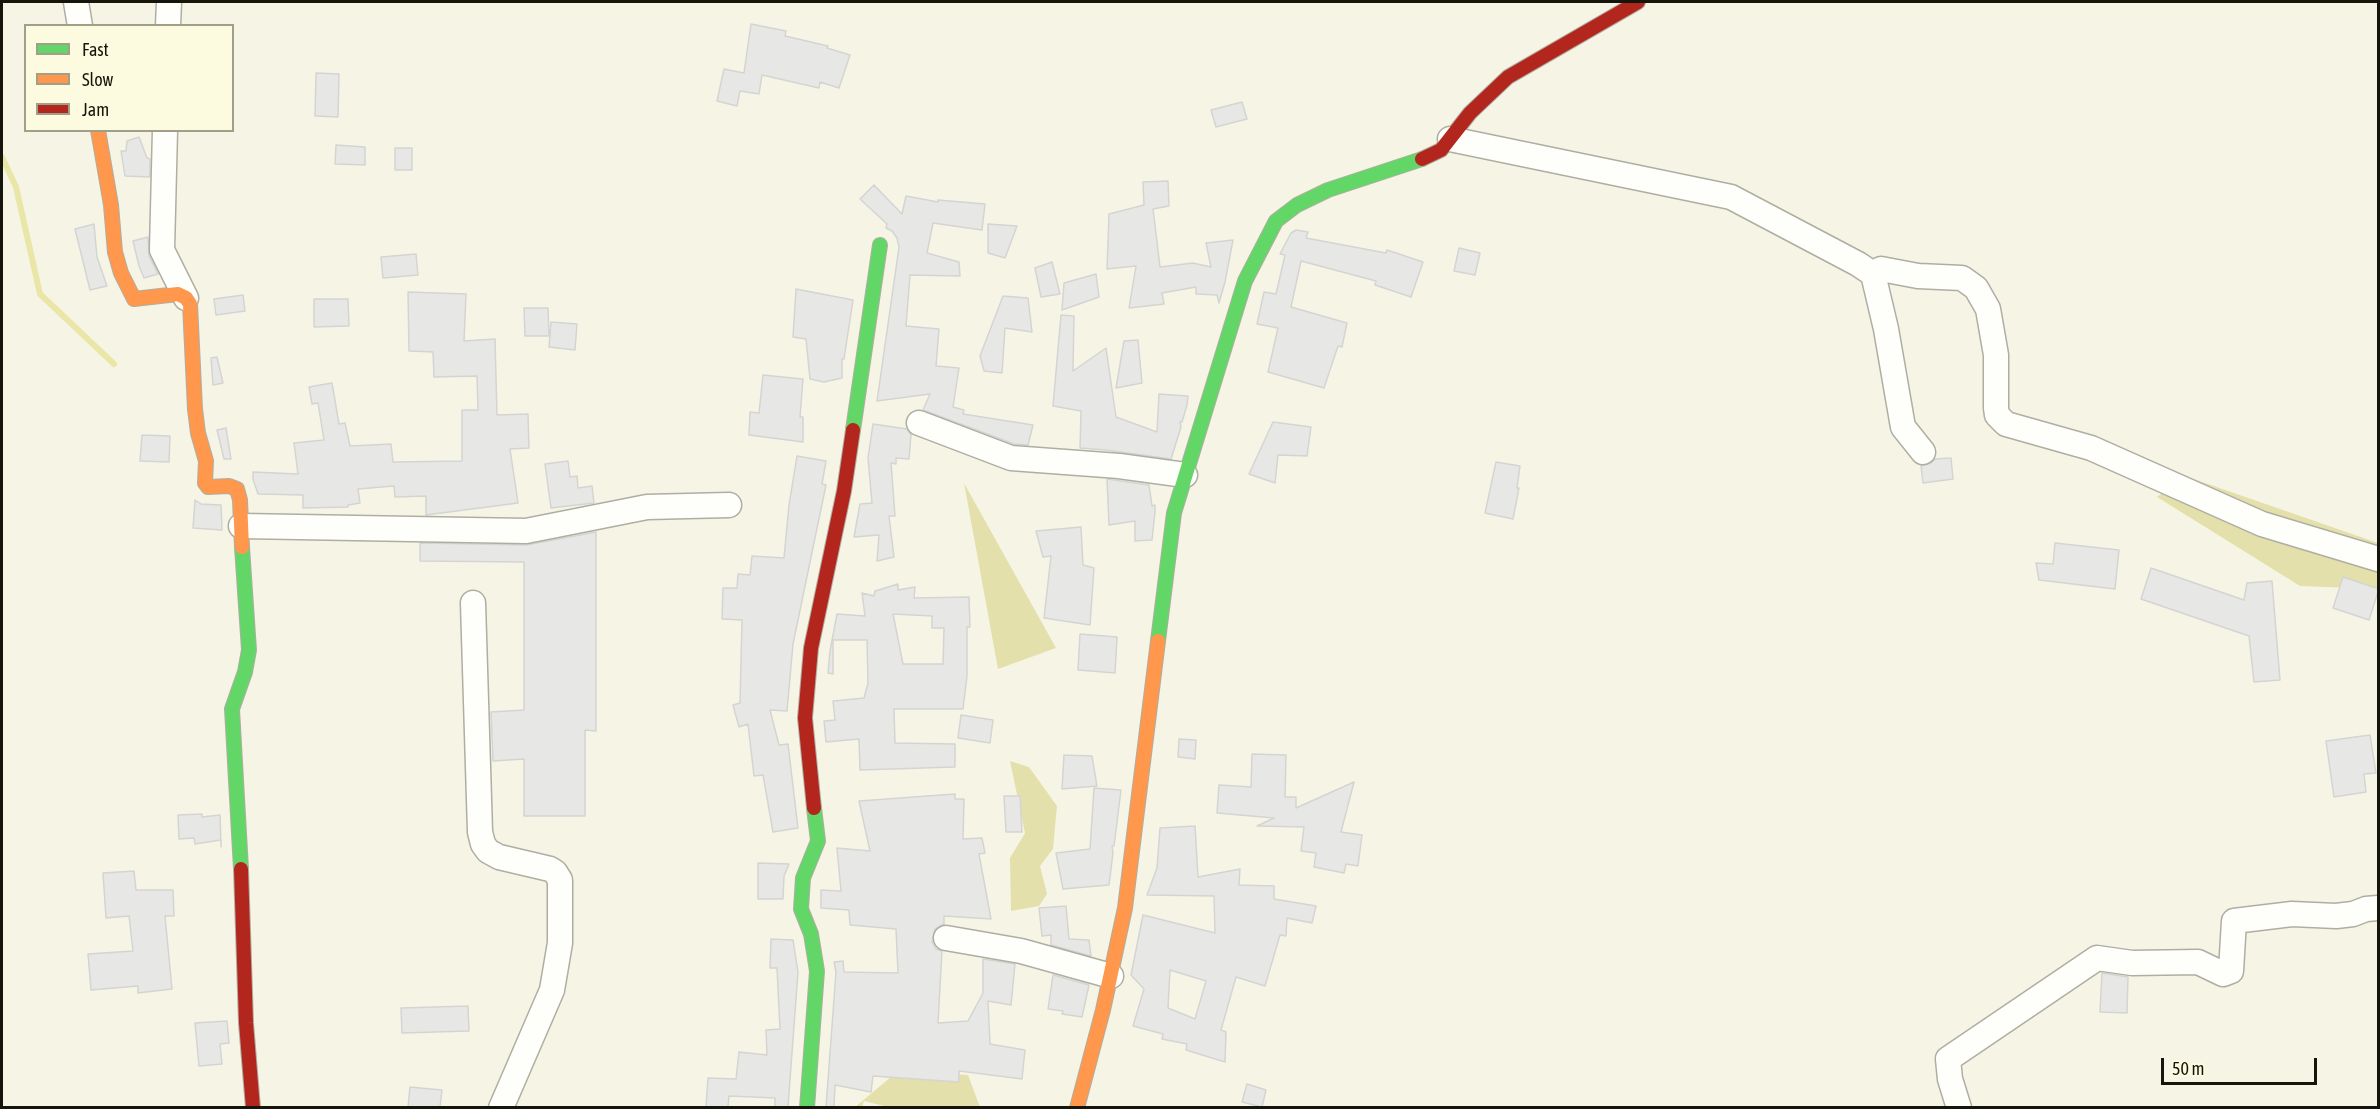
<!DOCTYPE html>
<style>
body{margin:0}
#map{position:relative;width:2380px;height:1109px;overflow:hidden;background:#f6f5e5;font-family:"Asap Condensed",sans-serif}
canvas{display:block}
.frame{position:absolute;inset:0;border:3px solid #15150b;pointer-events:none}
.legend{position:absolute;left:24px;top:24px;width:210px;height:108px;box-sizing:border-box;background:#fcfbdf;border:2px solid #a09f8a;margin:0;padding:8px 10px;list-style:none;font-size:18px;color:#15150b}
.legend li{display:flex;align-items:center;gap:12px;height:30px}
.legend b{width:30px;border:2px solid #a09f8a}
.scale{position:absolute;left:2161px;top:1058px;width:156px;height:27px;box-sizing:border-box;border:3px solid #15150b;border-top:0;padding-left:8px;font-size:18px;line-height:21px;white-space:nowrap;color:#15150b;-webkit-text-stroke:4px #fcfbdf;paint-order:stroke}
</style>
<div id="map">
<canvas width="2380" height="1109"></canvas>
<div class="frame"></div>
<ul class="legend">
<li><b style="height:8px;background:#63d668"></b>Fast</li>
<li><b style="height:8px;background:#ff974d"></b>Slow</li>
<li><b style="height:8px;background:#b3261e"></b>Jam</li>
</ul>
<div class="scale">50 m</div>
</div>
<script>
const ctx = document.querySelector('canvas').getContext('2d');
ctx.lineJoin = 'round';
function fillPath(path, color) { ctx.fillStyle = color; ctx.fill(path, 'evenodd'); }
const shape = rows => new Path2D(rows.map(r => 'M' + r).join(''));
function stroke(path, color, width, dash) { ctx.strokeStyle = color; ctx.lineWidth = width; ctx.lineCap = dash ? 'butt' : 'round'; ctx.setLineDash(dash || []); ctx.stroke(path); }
const forest = shape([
 [2185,476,2378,543,2378,589,2300,586,2157,497],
 [964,483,1056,648,998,669],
 [1010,761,1029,767,1057,806,1053,849,1040,866,1047,894,1039,906,1011,911,1010,858,1025,833],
 [898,1071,968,1075,980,1107,892,1108,864,1101,862,1107,854,1108]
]);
const stream = shape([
 [2,157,16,187,40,294,114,364]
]);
const building = shape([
 [751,24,786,31,785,36,828,46,827,48,850,55,839,88,820,82,819,88,762,75,759,94,740,91,737,106,717,101,724,69,744,73,751,24],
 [316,73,339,74,338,117,315,116,316,73],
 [1242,102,1247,119,1216,127,1211,110,1242,102],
 [139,137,147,158,150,159,150,177,125,176,121,151,126,151,127,141,139,137],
 [336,145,365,147,365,165,335,164,336,145],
 [395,148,412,148,412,170,395,170,395,148],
 [1168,181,1169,206,1153,209,1160,267,1193,263,1211,267,1206,243,1233,240,1225,282,1219,303,1217,295,1196,294,1196,287,1162,293,1164,304,1129,308,1136,266,1107,269,1109,214,1144,205,1143,182,1168,181],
 [874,185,902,214,906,196,938,202,938,200,985,204,982,230,933,223,927,253,959,262,960,276,910,275,906,326,939,329,936,366,959,368,953,407,964,410,963,414,1033,425,1028,445,1014,444,923,410,930,394,877,401,899,247,897,238,892,231,886,228,887,224,860,199,874,185],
 [94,224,97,257,107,286,90,290,75,229,94,224],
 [988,224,1017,226,1005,258,988,253,988,224],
 [1296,230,1308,232,1306,238,1386,253,1387,250,1423,262,1411,297,1375,285,1376,281,1301,261,1291,307,1347,323,1342,347,1338,346,1324,388,1268,372,1278,328,1257,324,1264,292,1276,294,1285,255,1280,254,1291,233,1296,230],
 [148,237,149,256,158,274,144,278,139,266,133,241,148,237],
 [1459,248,1480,253,1475,275,1454,271,1459,248],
 [416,254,418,275,383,278,381,257,416,254],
 [1052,262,1060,294,1041,297,1035,268,1052,262],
 [1096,274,1099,297,1062,310,1064,283,1096,274],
 [796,289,853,300,844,359,842,359,842,378,824,382,810,379,806,339,793,337,796,289],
 [408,292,466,294,464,341,495,339,497,415,528,414,529,448,510,449,518,503,426,515,426,496,395,497,394,486,358,489,360,503,348,505,348,507,303,508,303,495,258,494,253,479,253,472,298,474,294,443,324,440,318,403,312,404,309,387,332,383,339,424,345,423,350,446,391,444,393,462,462,461,462,410,478,410,477,376,434,377,433,352,409,351,408,292],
 [243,295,245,311,216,315,214,299,243,295],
 [1003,296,1028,298,1032,332,1005,328,1002,373,984,371,980,356,1003,296],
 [314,299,348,299,349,326,314,327,314,299],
 [524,308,548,308,549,336,525,336,524,308],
 [1061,315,1074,316,1073,371,1106,348,1116,417,1157,432,1159,394,1188,396,1187,405,1182,422,1180,422,1181,427,1171,459,1106,450,1080,448,1081,411,1053,406,1061,315],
 [551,322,577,324,575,350,549,347,551,322],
 [1138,340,1142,383,1116,388,1124,341,1138,340],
 [217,357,223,383,213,385,211,358,217,357],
 [763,375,803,379,800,417,803,417,803,442,749,435,750,412,759,413,763,375],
 [1273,422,1311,427,1307,456,1278,455,1275,483,1249,474,1273,422],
 [873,424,907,429,911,435,909,459,896,458,896,464,891,463,895,516,889,516,894,557,877,561,879,535,854,537,860,504,872,503,868,458,873,424],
 [226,428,231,459,224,459,217,430,226,428],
 [142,435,170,436,169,462,140,461,142,435],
 [797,456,826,461,822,484,826,485,793,644,787,711,770,710,779,745,788,744,798,828,773,832,763,775,754,776,748,724,739,727,733,705,740,703,742,620,722,619,723,588,737,588,738,574,750,575,752,556,784,558,789,505,797,456],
 [1951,458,1953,479,1923,483,1921,466,1931,463,1935,459,1951,458],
 [568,461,570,477,577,476,578,488,592,486,594,503,551,508,545,464,568,461],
 [1496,462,1520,466,1517,488,1519,488,1513,519,1485,513,1496,462],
 [1107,479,1149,485,1152,506,1155,505,1155,512,1152,540,1135,541,1135,521,1109,525,1107,479],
 [195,500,201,504,221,505,222,530,193,528,195,500],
 [1081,527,1083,565,1094,568,1090,625,1044,618,1051,556,1043,557,1036,531,1081,527],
 [596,532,596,731,585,730,585,816,524,816,524,759,493,761,491,712,524,710,524,562,420,561,420,543,526,545,596,532],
 [2055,543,2119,550,2115,589,2039,580,2036,563,2053,564,2055,543],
 [2151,568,2244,600,2247,583,2272,581,2280,680,2254,682,2249,636,2141,599,2151,568],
 [2343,577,2379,589,2369,620,2333,608,2343,577],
 [898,584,898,590,915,587,914,598,969,597,970,627,967,627,967,676,963,709,894,709,895,743,955,744,955,767,860,770,859,739,826,742,824,721,835,720,833,701,864,698,868,683,867,640,833,640,833,674,828,673,830,651,837,614,865,616,862,593,874,596,875,591,898,584],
 [893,614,932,616,932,628,944,628,943,664,903,664,893,614],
 [1080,634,1117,637,1115,673,1078,670,1080,634],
 [961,715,993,720,990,743,958,738,961,715],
 [2370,735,2376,773,2364,774,2366,792,2334,797,2326,741,2370,735],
 [1179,739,1196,740,1195,759,1178,757,1179,739],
 [1252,754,1286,755,1285,797,1296,797,1296,808,1354,782,1341,832,1362,835,1358,866,1346,864,1344,873,1314,867,1316,853,1301,851,1304,827,1257,826,1274,818,1217,813,1219,785,1251,787,1252,754],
 [1064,755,1092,756,1097,786,1062,789,1064,755],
 [1094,788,1121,790,1114,846,1112,846,1113,853,1109,885,1063,889,1056,853,1090,849,1094,788],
 [955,794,955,799,964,799,963,839,982,838,985,853,979,854,991,919,944,916,944,924,935,929,932,942,936,949,942,951,938,1023,968,1021,983,993,983,959,1015,964,1011,1005,988,1001,990,1044,1025,1050,1022,1079,959,1071,959,1082,873,1076,871,1092,835,1085,834,1107,826,1107,836,972,834,962,843,961,844,972,898,973,896,929,850,925,849,910,821,908,821,890,841,891,837,848,870,851,859,801,955,794],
 [1004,796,1020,796,1022,832,1006,832,1004,796],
 [202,814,202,817,220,815,221,847,221,840,195,844,194,838,179,839,178,815,202,814],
 [1195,826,1198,877,1240,869,1239,885,1274,886,1274,899,1316,906,1312,923,1287,918,1286,936,1280,935,1265,986,1236,977,1221,1030,1226,1032,1225,1062,1186,1050,1187,1044,1162,1039,1163,1034,1133,1026,1144,989,1131,975,1143,915,1215,933,1214,896,1147,895,1157,868,1160,828,1195,826],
 [1170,970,1206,981,1195,1019,1168,1008,1170,970],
 [758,863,789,864,784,876,783,899,758,899,758,863],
 [134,871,136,890,173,890,174,916,165,916,172,989,138,993,138,986,91,990,88,954,133,951,129,916,106,918,103,873,134,871],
 [1066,906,1069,939,1089,940,1091,956,1051,945,1051,935,1042,936,1039,908,1066,906],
 [771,939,793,940,798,972,788,1107,775,1107,775,1098,729,1096,728,1107,706,1107,708,1078,736,1079,739,1052,767,1055,766,1030,780,1029,777,968,770,968,771,939],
 [2102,973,2128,977,2127,1013,2100,1012,2102,973],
 [1053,975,1089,985,1082,1017,1062,1014,1063,1011,1048,1009,1053,975],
 [468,1006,469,1031,402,1033,401,1008,468,1006],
 [227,1021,229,1043,220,1044,222,1064,199,1066,195,1023,227,1021],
 [1247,1084,1266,1090,1262,1107,1242,1102,1247,1084],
 [410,1087,442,1090,440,1107,408,1107,410,1087]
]);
const street = shape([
 [76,2,80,26],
 [168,26,169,2],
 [165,130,162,250,186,298],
 [1450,139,1731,197,1858,264,1873,274,1886,329,1903,427,1923,452],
 [1873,274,1881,269,1918,276,1962,278,1976,288,1988,309,1996,355,1996,408,1997,415,2006,424,2091,448,2262,524,2378,559],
 [919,423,1011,458,1119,466,1185,475],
 [241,526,526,531,647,507,729,505],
 [473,603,480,832,483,844,488,851,499,857,550,869,555,872,560,880,560,943,552,990,501,1108],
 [946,938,1021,951,1111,976],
 [1959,1108,1950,1079,1948,1059,2097,958,2132,963,2198,962,2223,974,2231,971,2234,921,2292,914,2336,916,2353,914,2366,909,2378,908]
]);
const fast = shape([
 [853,430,880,245],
 [1158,641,1174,513,1245,281,1276,221,1297,205,1328,190,1422,159],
 [241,869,232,709,245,672,249,650,242,547],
 [807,1108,817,971,811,934,801,909,803,878,818,841,814,808]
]);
const slow = shape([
 [98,130,111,205,115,252,121,273,134,299,178,294,186,298,190,304,195,409,198,433,206,461,205,483,208,487,229,486,237,489,240,500,242,547],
 [1077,1108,1103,1010,1125,908,1158,641]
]);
const jam = shape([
 [1422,159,1441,150,1470,113,1508,77,1638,2],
 [814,808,805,718,811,648,844,491,853,430],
 [241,869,246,1023,253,1108]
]);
fillPath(forest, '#e3e0ac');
stroke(stream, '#e9e6a8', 6);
fillPath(building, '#e7e7e5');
stroke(building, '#d4d5d2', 1.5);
stroke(street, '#afaea2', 27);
stroke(fast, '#afaea2', 16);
stroke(slow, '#afaea2', 16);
stroke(jam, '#afaea2', 16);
stroke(street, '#fefefb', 24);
stroke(fast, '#63d668', 14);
stroke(slow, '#ff974d', 14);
stroke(jam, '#b3261e', 14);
</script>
